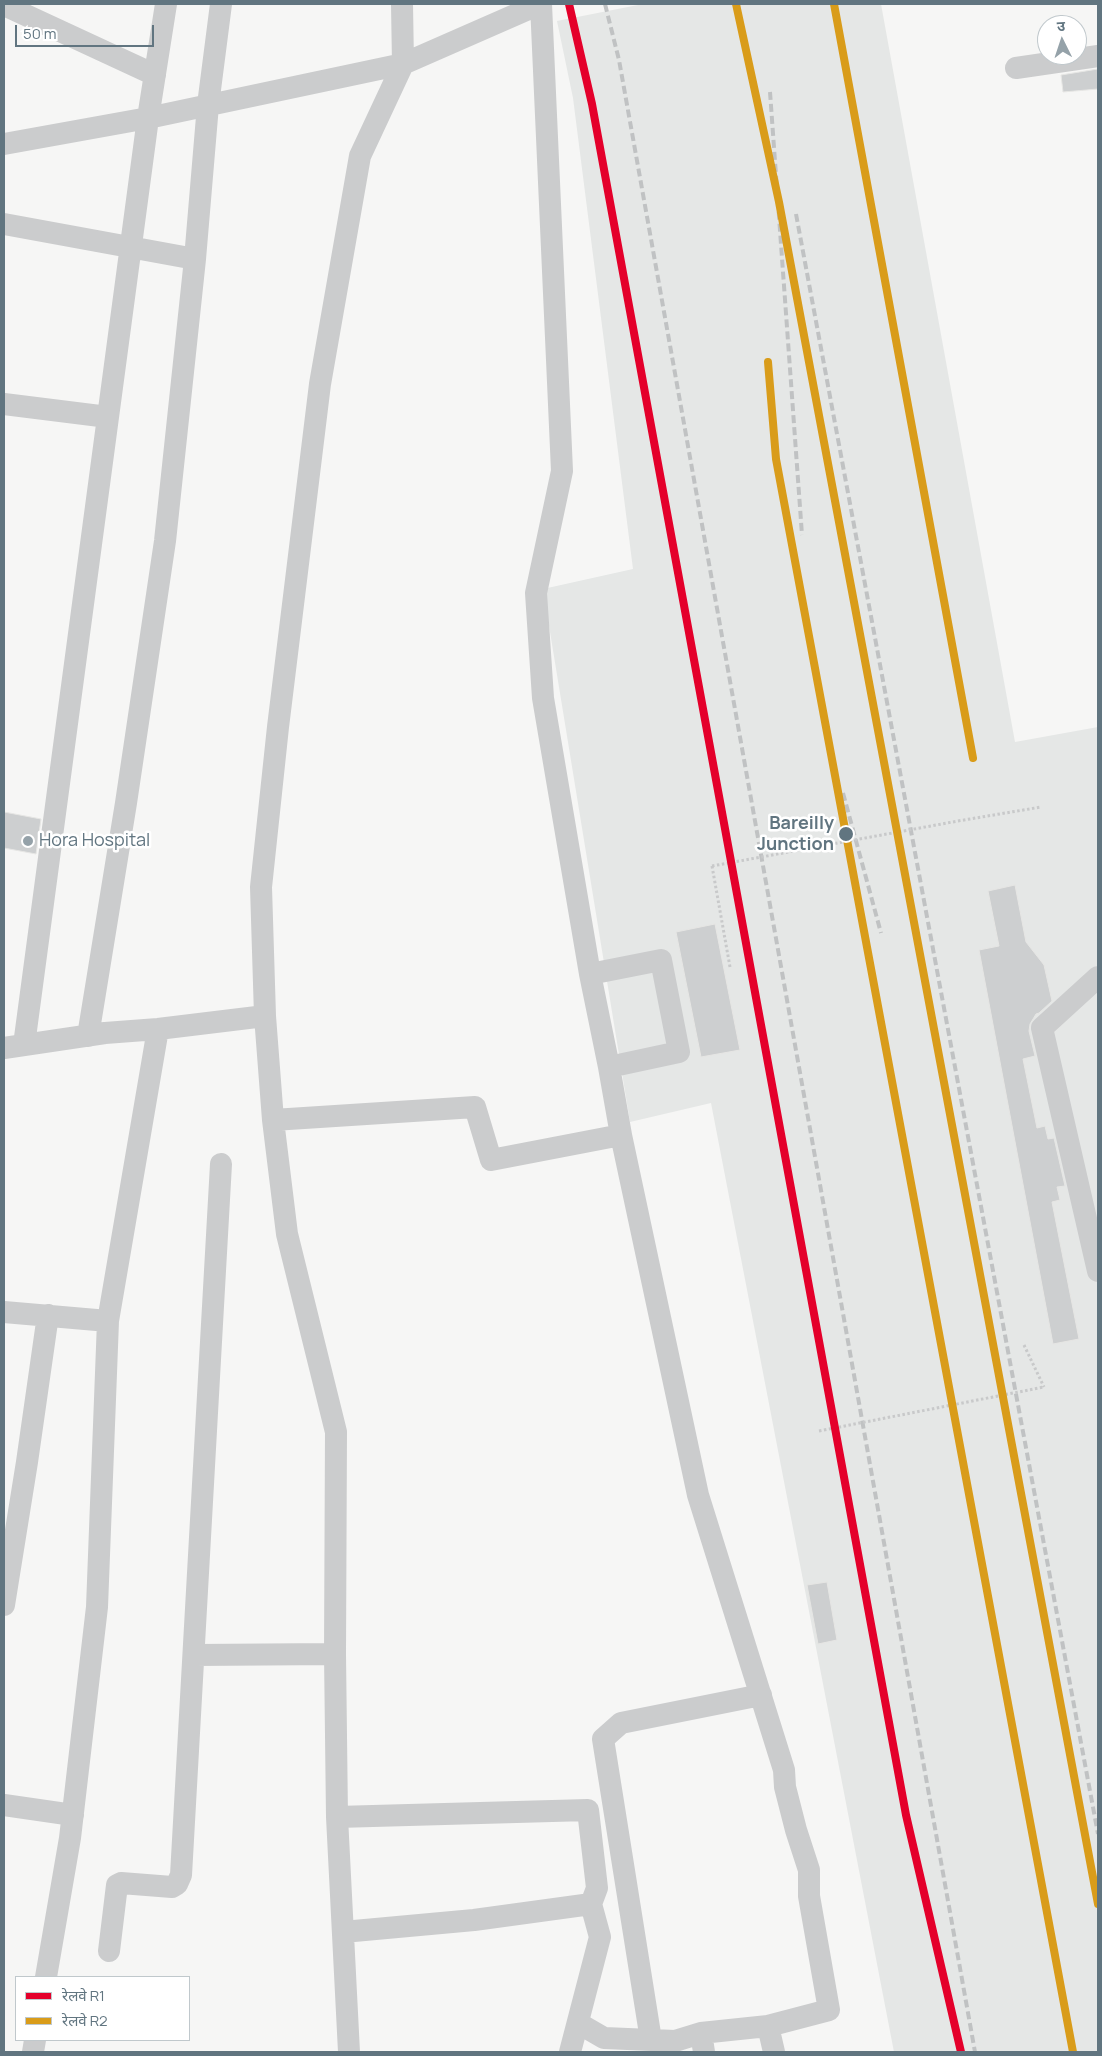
<!DOCTYPE html>
<meta charset="utf-8">
<style>
body{margin:0}
#map{position:relative;width:1102px;height:2056px;overflow:hidden;background:#f6f6f5;font-family:Manrope,"Noto Sans Devanagari",sans-serif}
canvas{display:block}
.frame{position:absolute;inset:0;border:5px solid #617580;pointer-events:none}
.legend{position:absolute;left:15px;top:1976px;width:175px;height:65px;box-sizing:border-box;background:#fff;border:1px solid #c0c8cc;margin:0;padding:6px 9px;list-style:none;font-size:15px;color:#617580}
.legend li{display:flex;align-items:center;gap:10px;height:25px}
.legend b{width:25px;border:1px solid #c0c8cc}
.north{position:absolute;left:1037px;top:15px;width:50px;height:50px;box-sizing:border-box;background:#fff;border:1px solid #c0c8cc;border-radius:50%;rotate:356deg;font-size:14px;font-weight:700;line-height:20px;text-align:center;color:#617580}
.north::after{content:'';display:block;margin:auto;width:18px;height:22px;background:#95a2a9;clip-path:polygon(50% 0,100% 100%,50% 72%,0 100%)}
.scale{position:absolute;left:15px;top:25px;width:139px;height:22px;box-sizing:border-box;border:2px solid #617580;border-top:0;padding-left:6px;font-size:15px;line-height:18px;white-space:nowrap;color:#617580;-webkit-text-stroke:4px #fff;paint-order:stroke}
</style>
<div id="map">
<canvas width="1102" height="2056"></canvas>
<div class="frame"></div>
<ul class="legend">
<li><b style="height:6px;background:#e4002b"></b>रेलवे R1</li>
<li><b style="height:6px;background:#d99c1a"></b>रेलवे R2</li>
</ul>
<div class="north">उ</div>
<div class="scale">50 m</div>
</div>
<script>
const ctx = document.querySelector('canvas').getContext('2d');
ctx.lineJoin = 'round';
function fillPath(path, color) { ctx.fillStyle = color; ctx.fill(path, 'evenodd'); }
const shape = rows => new Path2D(rows.map(r => 'M' + r).join(''));
function stroke(path, color, width, dash) { ctx.strokeStyle = color; ctx.lineWidth = width; ctx.lineCap = dash ? 'butt' : 'round'; ctx.setLineDash(dash || []); ctx.stroke(path); }
function write(font, color, halo, rows, align = 'center') {
  ctx.font = font + ' Manrope,sans-serif'; ctx.lineWidth = 5; ctx.setLineDash([]); ctx.textBaseline = 'middle'; ctx.strokeStyle = halo; ctx.fillStyle = color; for (const [text, x, y, turn = 0] of rows) {
    ctx.save(); ctx.translate(x, y); ctx.rotate((+turn || 0) * Math.PI / 180); ctx.textAlign = isNaN(turn) ? turn : align; if (halo) ctx.strokeText(text, 0, 0); ctx.fillText(text, 0, 0); ctx.restore();
  }
}
const built = shape([
 [643,4,881,4,1015,742,1098,727,1098,2052,894,2052,711,1103,630,1122,543,589,633,569,573,98,557,21]
]);
const building = shape([
 [1098,69,1098,89,1063,92,1061,75,1098,69],
 [4,812,41,819,36,854,4,848,4,812],
 [1015,885,1026,942,1044,965,1052,1001,1039,1013,1036,1014,1030,1024,1029,1031,1035,1056,1023,1059,1037,1128,1045,1126,1048,1139,1054,1138,1065,1186,1057,1187,1060,1200,1052,1202,1079,1339,1053,1344,979,950,999,946,988,891,1015,885],
 [715,924,740,1050,701,1057,676,932,715,924],
 [827,1582,837,1640,818,1644,807,1585,827,1582]
]);
const path = shape([
 [958,821,1041,807],
 [712,866,730,967],
 [1024,1345,1044,1387]
]);
const minor = shape([
 [541,4,562,471,536,593,543,698,590,974],
 [4,5,155,75],
 [1016,68,1098,56],
 [4,144,148,118,403,64,402,4],
 [4,224,195,259],
 [4,404,108,417],
 [661,960,679,1052,609,1067,590,974,661,960],
 [1098,977,1042,1028,1098,1271],
 [265,1016,273,1120,287,1234,336,1432,335,1654,337,1817,349,2052],
 [88,1036,126,803,165,541,195,259,208,105,221,4],
 [24,1045,148,118,166,4],
 [4,1048,105,1033,158,1029,265,1016,261,887,278,727,320,384,360,156,403,64,540,4],
 [273,1120,475,1107,491,1160,621,1135,609,1067],
 [621,1135,698,1495,784,1770,785,1787,796,1830,809,1870,809,1896,829,2010,768,2026,701,2033,704,2052],
 [4,1312,108,1321],
 [4,1605,27,1462,48,1315],
 [194,1655,335,1654],
 [4,1805,73,1815],
 [337,1817,588,1810,597,1888,591,1904,600,1937,570,2052],
 [343,1932,474,1920,591,1904],
 [109,1951,117,1885,121,1883,172,1887,177,1884,181,1875,221,1164],
 [46,1977,70,1838,97,1607,108,1321,158,1029],
 [578,2023,604,2038,675,2041,701,2033],
 [768,2026,774,2052],
 [651,2040,603,1739,621,1723,761,1695],
 [33,2052,35,2040]
]);
const rail = shape([
 [569,4,592,104,906,1815,961,2052],
 [605,4,619,60,975,2052],
 [834,4,973,758],
 [770,92,802,535],
 [796,214,1098,1834],
 [768,362,776,459,1073,2052],
 [843,793,881,933]
]);
const pathBridge = shape([
 [712,866,958,821],
 [819,1431,1044,1387]
]);
const rail1 = shape([
 [569,4,592,104,906,1815,961,2052]
]);
const rail2 = shape([
 [736,4,779,202,1098,1904],
 [834,4,973,758],
 [768,362,776,459,1073,2052]
]);
const markers = [
 [846,834,8,"#617580"],
 [28,841,6,"#95a2a9"]
];
const stopNames = [
 ["Bareilly",834,824],
 ["Junction",834,845]
];
const poiNames = [
 ["Hora Hospital",39,841]
];
fillPath(built, '#e5e7e6');
fillPath(building, '#cdcfd0');
stroke(building, '#e6e6e4', 1);
stroke(path, '#c8c9ca', 3, [2.5, 2.5]);
stroke(minor, '#cbcccd', 22);
stroke(rail, '#c0c2c3', 4, [8, 4]);
stroke(pathBridge, '#c8c9ca', 3, [2.5, 2.5]);
stroke(rail1, '#e4002b', 8);
stroke(rail2, '#d99c1a', 8);
for (const [x, y, r, color] of markers) { const dot = new Path2D(); dot.arc(x, y, r, 0, 2 * Math.PI); ctx.fillStyle = color; ctx.fill(dot); stroke(dot, '#fff', 2); }
write('bold 18px', '#617580', '#fff', stopNames, 'right');
write('18px', '#617580', '#fff', poiNames, 'left');
</script>
